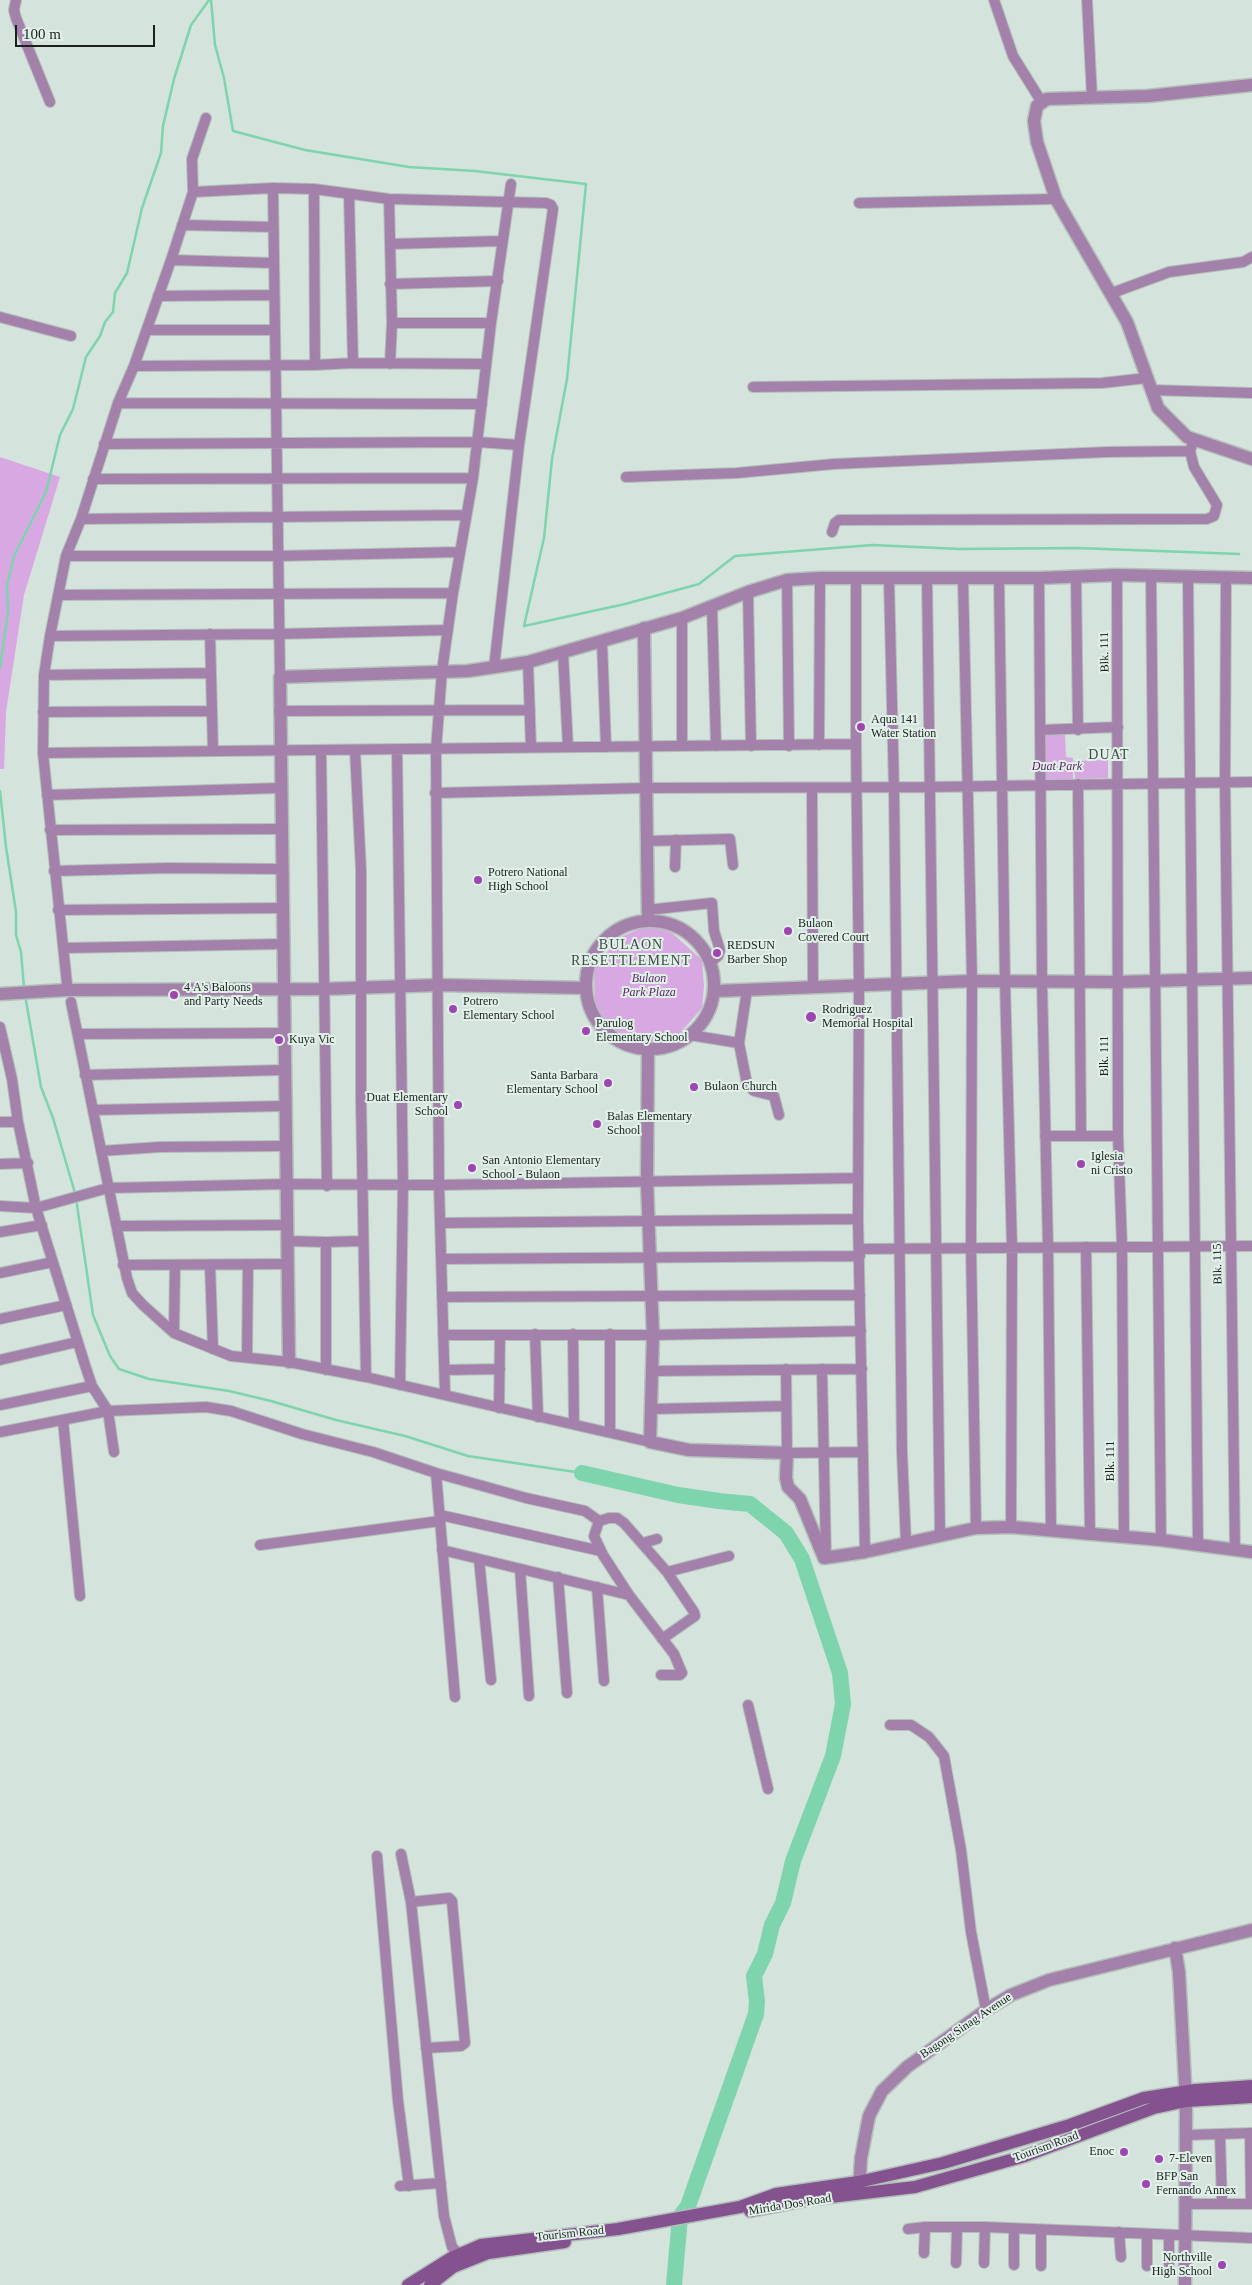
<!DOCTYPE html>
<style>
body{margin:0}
#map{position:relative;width:1252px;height:2285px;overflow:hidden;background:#d4e3dc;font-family:Georgia,serif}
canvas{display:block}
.scale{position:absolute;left:15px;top:25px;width:140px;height:22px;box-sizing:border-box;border:2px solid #1b201d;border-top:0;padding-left:6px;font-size:15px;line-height:18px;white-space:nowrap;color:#1b201d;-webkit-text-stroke:4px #e1f1e9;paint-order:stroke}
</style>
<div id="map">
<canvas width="1252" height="2285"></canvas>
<div class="scale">100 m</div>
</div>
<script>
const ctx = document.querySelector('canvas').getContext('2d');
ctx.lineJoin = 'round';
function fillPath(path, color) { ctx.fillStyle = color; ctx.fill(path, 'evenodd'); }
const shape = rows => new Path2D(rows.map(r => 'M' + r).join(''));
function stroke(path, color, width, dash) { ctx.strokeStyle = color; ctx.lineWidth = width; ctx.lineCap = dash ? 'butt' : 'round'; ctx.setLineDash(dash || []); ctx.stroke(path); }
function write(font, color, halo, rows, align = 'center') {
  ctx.font = font + ' Georgia,serif'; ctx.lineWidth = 4; ctx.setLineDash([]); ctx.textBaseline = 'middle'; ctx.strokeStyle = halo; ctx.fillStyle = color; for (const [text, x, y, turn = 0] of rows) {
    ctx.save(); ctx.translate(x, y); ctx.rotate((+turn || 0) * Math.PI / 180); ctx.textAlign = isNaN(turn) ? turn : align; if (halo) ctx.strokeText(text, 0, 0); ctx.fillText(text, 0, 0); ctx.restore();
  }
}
const green = shape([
 [0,457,60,477,24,595,6,712,4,769,0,769],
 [1043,733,1065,733,1066,757,1073,758,1073,780,1043,780],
 [1108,760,1108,778,1075,779,1074,761],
 [657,926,672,933,702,960,704,986,702,1008,673,1041,628,1042,595,1011,594,965,623,936,644,927]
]);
const stream = shape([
 [211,0,215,45,224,78,233,131,305,150,409,167,475,171,586,184,567,379,552,459,544,538,524,626,625,604,699,584,735,556,872,545,960,549,1077,548,1239,554],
 [0,668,8,611,7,586,14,556,46,492,60,435,73,409,86,357,100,336,105,322,113,312,115,293,127,273,142,208,161,153,163,126,174,79,191,25,209,0],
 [0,791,6,847,16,912,16,935,21,952,24,987],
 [25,995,41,1087,53,1118,75,1193],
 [76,1198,93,1315,110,1356,119,1369,149,1379,229,1391,271,1401,336,1420,405,1436,468,1456,582,1473]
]);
const river = shape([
 [582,1473,678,1495,719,1501,750,1504,786,1533,802,1559,840,1673,843,1704,833,1756,793,1861,783,1903,772,1925,765,1954,754,1976,757,2002,756,2014,688,2206,680,2217,674,2285]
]);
const minor = shape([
 [16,0,14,10,16,18,50,102],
 [994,0,1013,56,1041,101],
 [1087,0,1092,97],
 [273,188,280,677],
 [314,189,315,365],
 [193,192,192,159,206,118],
 [349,194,353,363],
 [389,199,392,323,390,364],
 [859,203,1056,199],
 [182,225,273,227],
 [390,244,501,241],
 [171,260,274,263],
 [390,284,498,281],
 [1112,293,1169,272,1243,262,1252,257],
 [158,296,274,295],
 [0,317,71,336],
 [392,323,491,323],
 [147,330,274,330],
 [134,366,315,365,353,363,486,364],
 [753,387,1102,383,1147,378],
 [1151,390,1252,393],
 [118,403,482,404],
 [104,444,478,442,519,445],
 [626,477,737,473,834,464,1107,452,1190,451],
 [93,479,473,478],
 [81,519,466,515],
 [832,532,835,523,839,520,1207,519,1214,516,1217,505,1194,467,1190,451,1192,445],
 [66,556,277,556,460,552],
 [1117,575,1118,1136,1122,1247,1124,1537],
 [1151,575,1161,1540],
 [1076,577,1078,730],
 [1188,577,1198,1544],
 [1226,577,1225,783,1235,1550],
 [927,578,940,1534],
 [999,578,1005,982,1012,1249,1011,1527],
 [1039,578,1042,982,1048,1247,1051,1529],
 [963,579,972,981,971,1247,976,1528],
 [787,580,789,746],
 [856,580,856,744,859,984,858,1219,865,1552],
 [889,580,894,788,902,1452,906,1543],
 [748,592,751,746],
 [58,595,453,593],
 [712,607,716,746],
 [682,618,682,746],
 [210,634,213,751],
 [50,636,278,634,448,630],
 [602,642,606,747],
 [563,653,568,747],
 [528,662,531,747],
 [44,675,211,673],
 [279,711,530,710],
 [43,712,212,711],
 [1040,730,1118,727],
 [819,745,820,578],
 [397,749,403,1185,400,1385],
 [321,750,327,1186],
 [355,750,361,870,361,1101,366,1377],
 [43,753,856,744],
 [1078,784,1081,1135],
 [812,788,813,986],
 [435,793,645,788,930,787,1252,782],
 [47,795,280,788],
 [50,830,281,829],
 [647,841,730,839,733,865],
 [675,867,676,840],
 [54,871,168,868,281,869],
 [58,910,282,908],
 [647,910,712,903,714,931,720,950,718,956,711,962],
 [64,948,282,944],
 [67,984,43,753,44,675,50,636,66,556,81,519,118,403,134,366,171,260,193,192,273,188,314,189,389,199,546,203,551,205,553,209,519,445,494,668],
 [747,990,739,1043,747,1084,754,1091,774,1096,779,1115],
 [71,1002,127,1278,132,1293,143,1305,174,1333,231,1356,289,1362,366,1377,650,1442],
 [0,1027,12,1079,18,1122,36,1208,85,1365,92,1386,108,1411,114,1452],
 [78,1034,283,1033],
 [690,1035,739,1043],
 [85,1075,283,1070],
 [93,1110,284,1106],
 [0,1122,18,1122],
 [1045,1136,1118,1136],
 [101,1151,160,1147,284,1146],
 [0,1164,28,1163],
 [0,1206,36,1208,108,1188,287,1184,439,1185,858,1178],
 [440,1223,858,1219],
 [117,1226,288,1225],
 [0,1232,42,1225],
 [287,1241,326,1242,326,1370],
 [326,1242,363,1241],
 [1086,1247,1090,1535],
 [860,1249,1252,1246],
 [442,1259,860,1256],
 [123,1265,287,1264],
 [210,1265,213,1349],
 [0,1273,53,1262],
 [442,1297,860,1295],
 [0,1319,66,1305],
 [174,1333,175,1265],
 [535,1334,538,1417],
 [573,1334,574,1424],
 [610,1334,610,1432],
 [443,1335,653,1335,861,1331],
 [247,1357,248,1264],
 [0,1360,77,1342],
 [786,1369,787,1453,863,1452],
 [822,1369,826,1558],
 [445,1370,500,1369],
 [652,1371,862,1369],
 [445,1394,439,1185,436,750,442,671,453,593,473,478,491,323,511,184],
 [0,1405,92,1386],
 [499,1408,500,1335],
 [653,1409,785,1406],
 [63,1420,80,1596],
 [0,1432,108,1411,206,1407,231,1411,302,1434,373,1452,436,1473,526,1498,585,1511,599,1521,594,1536,603,1555,629,1595,674,1654,682,1673,680,1675,661,1675],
 [436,1473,455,1697],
 [440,1515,601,1551],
 [599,1521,609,1518,617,1518,624,1523,667,1572,694,1612,695,1616,662,1639],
 [643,1543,657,1539],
 [260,1545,440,1521],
 [442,1550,629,1595],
 [479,1559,491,1680],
 [520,1569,529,1696],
 [667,1572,729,1556],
 [558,1577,567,1693],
 [597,1587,604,1681],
 [748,1705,768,1789],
 [890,1725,911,1725,929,1737,944,1756,961,1850,971,1932,986,2010],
 [401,1854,411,1902,444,2216,452,2247,464,2259],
 [377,1856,398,2101,409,2186],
 [411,1902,449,1898,452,1901,465,2043,461,2046,426,2048],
 [1220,2134,1222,2204],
 [1250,2134,1251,2204],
 [1187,2135,1252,2133],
 [400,2186,441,2183],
 [1186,2204,1252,2204],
 [908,2229,925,2227,985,2227,1252,2238],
 [1119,2232,1121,2257],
 [1147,2235,1147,2266],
 [1169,2235,1169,2264],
 [924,2253,925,2227],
 [956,2263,957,2228],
 [984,2263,985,2227],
 [1014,2265,1014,2229],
 [1041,2266,1041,2231]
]);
const tertiary = shape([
 [1252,85,1148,96,1047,99,1037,106,1034,121,1037,142,1056,199,1127,322,1158,408,1187,437,1252,459],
 [644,628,648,920],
 '586 985a64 64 0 1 1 128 0a64 64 0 1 1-128 0Z',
 [716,991,972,981,1118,982,1252,978],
 [0,994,67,990,324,989,439,985,585,988],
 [648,1049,647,1183,653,1335,650,1442,689,1450,787,1453,786,1478,788,1487,800,1499,824,1558,865,1552,976,1528,1011,1527,1161,1540,1252,1552],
 [289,1362,280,677,468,671,528,662,682,618,748,592,787,580,820,578,1039,578,1117,575,1252,578],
 [1175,1948,1179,1972,1186,2101,1185,2285],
 [859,2191,861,2158,869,2116,882,2091,907,2067,986,2010,1011,1995,1049,1980,1252,1930]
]);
const secondary = shape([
 [750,2211,813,2199,915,2187,1025,2156,1154,2108,1186,2101,1252,2097],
 [408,2285,451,2258,481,2245,618,2229,740,2207,776,2194,858,2182,943,2163,1070,2125,1144,2098,1195,2090,1252,2086],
 [430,2285,453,2267,488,2253,565,2242]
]);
const markers = [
 [861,727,5,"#9f45b1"],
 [478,880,5,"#9f45b1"],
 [788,931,5,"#9f45b1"],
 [717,953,5,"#9f45b1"],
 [174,995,5,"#9f45b1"],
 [453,1009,5,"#9f45b1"],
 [811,1017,6,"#9f45b1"],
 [586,1031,5,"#9f45b1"],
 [279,1040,5,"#9f45b1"],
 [608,1083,5,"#9f45b1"],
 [694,1087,5,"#9f45b1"],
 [458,1105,5,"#9f45b1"],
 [597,1124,5,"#9f45b1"],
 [1081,1164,5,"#9f45b1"],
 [472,1168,5,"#9f45b1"],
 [1124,2152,5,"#9f45b1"],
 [1159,2159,5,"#9f45b1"],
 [1146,2184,5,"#9f45b1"],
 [1222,2265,5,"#9f45b1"]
];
const streetNames = [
 ["Blk. 111",1105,652,-91],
 ["Blk. 111",1105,1056,-90],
 ["Blk. 115",1218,1264,-91],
 ["Blk. 111",1111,1461,-90],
 ["Bagong Sinag Avenue",966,2026,-34],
 ["Tourism Road",1046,2147,-20],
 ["Mirida Dos Road",790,2205,-9],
 ["Tourism Road",570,2234,-6]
];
const poiNames = [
 ["Aqua 141",871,720],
 ["Water Station",871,734],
 ["Potrero National",488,873],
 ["High School",488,887],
 ["Bulaon",798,924],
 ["Covered Court",798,938],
 ["REDSUN",727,946],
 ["Barber Shop",727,960],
 ["4 A's Baloons",184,988],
 ["and Party Needs",184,1002],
 ["Potrero",463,1002],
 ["Elementary School",463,1016],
 ["Rodriguez",822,1010],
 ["Memorial Hospital",822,1024],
 ["Parulog",596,1024],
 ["Elementary School",596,1038],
 ["Kuya Vic",289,1040],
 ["Santa Barbara",598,1076,"right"],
 ["Elementary School",598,1090,"right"],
 ["Bulaon Church",704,1087],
 ["Duat Elementary",448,1098,"right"],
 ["School",448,1112,"right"],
 ["Balas Elementary",607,1117],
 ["School",607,1131],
 ["Iglesia",1091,1157],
 ["ni Cristo",1091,1171],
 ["San Antonio Elementary",482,1161],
 ["School - Bulaon",482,1175],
 ["Enoc",1114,2152,"right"],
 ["7-Eleven",1169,2159],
 ["BFP San",1156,2177],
 ["Fernando Annex",1156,2191],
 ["Northville",1212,2258,"right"],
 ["High School",1212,2272,"right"]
];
const parkNames = [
 ["Duat Park",1057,767],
 ["Bulaon",649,979],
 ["Park Plaza",649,993]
];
const neighbourhoodNames = [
 ["DUAT",1109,755],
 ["BULAON",631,945],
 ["RESETTLEMENT",631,961]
];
fillPath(green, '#d7a8e1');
stroke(stream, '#7dd4ad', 2.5);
stroke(river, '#7dd4ad', 16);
stroke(minor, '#b3c0ba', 12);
stroke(tertiary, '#b3c0ba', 15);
stroke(secondary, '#b3c0ba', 15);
stroke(minor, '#a481ab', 10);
stroke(tertiary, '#a481ab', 12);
stroke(secondary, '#855290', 12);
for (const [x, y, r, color] of markers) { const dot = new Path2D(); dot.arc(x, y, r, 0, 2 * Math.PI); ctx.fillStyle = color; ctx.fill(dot); stroke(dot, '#e1f1e9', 2); }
write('12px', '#1b201d', '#e1f1e9', streetNames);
write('12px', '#1b201d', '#e1f1e9', poiNames, 'left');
write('italic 12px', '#5a1d66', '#e1f1e9', parkNames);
ctx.letterSpacing = '1px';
write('14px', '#3e4b44', '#e1f1e9', neighbourhoodNames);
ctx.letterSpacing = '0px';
</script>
